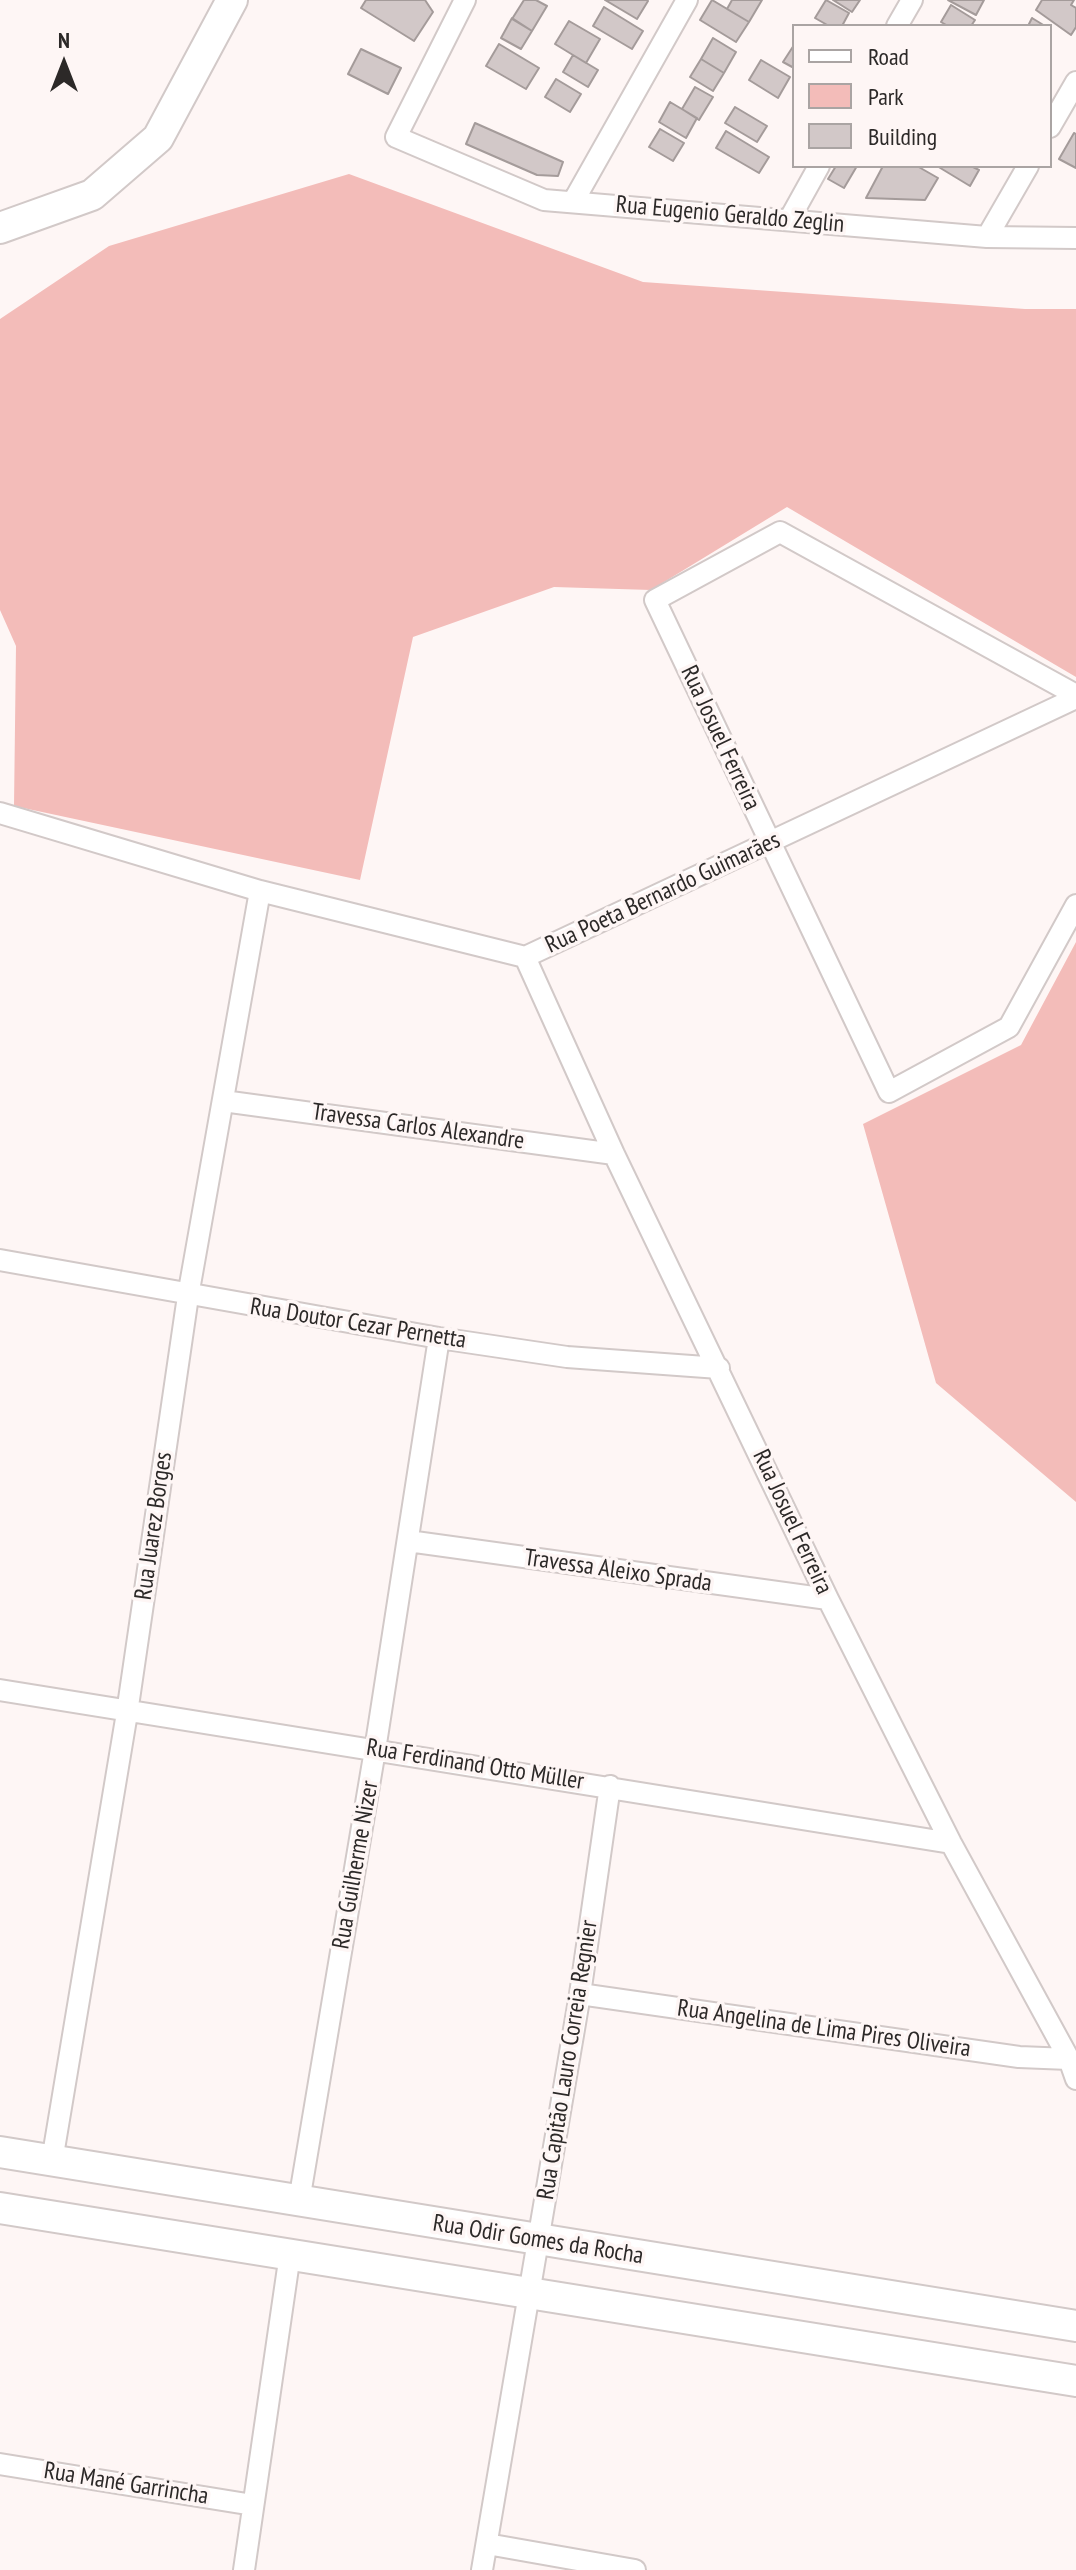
<!DOCTYPE html>
<meta charset="utf-8">
<style>
body{margin:0}
#map{position:relative;width:1076px;height:2570px;overflow:hidden;background:#fef6f5;font-family:"PT Sans Narrow",sans-serif}
canvas{display:block}
.legend{position:absolute;left:792px;top:24px;width:260px;height:144px;box-sizing:border-box;background:#fef6f5;border:2px solid #aaa4a3;margin:0;padding:10px 14px;list-style:none;font-size:24px;color:#2c2928}
.legend li{display:flex;align-items:center;gap:16px;height:40px}
.legend b{width:40px;border:2px solid #aaa4a3}
.north{position:absolute;left:24px;top:24px;width:80px;height:80px;-webkit-text-stroke:6px #fef6f5;paint-order:stroke;rotate:0deg;font-size:22px;font-weight:700;line-height:32px;text-align:center;color:#2c2928}
.north::after{content:'';display:block;margin:auto;width:28px;height:36px;background:#2c2928;clip-path:polygon(50% 0,100% 100%,50% 72%,0 100%)}
</style>
<div id="map">
<canvas width="1076" height="2570"></canvas>
<ul class="legend">
<li><b style="height:10px;background:#fff"></b>Road</li>
<li><b style="height:22px;background:#f3bcb9"></b>Park</li>
<li><b style="height:22px;background:#d2c8c8"></b>Building</li>
</ul>
<div class="north">N</div>
</div>
<script>
const ctx = document.querySelector('canvas').getContext('2d');
ctx.lineJoin = 'round';
function fillPath(path, color) { ctx.fillStyle = color; ctx.fill(path, 'evenodd'); }
const shape = rows => new Path2D(rows.map(r => 'M' + r).join(''));
function stroke(path, color, width, dash) { ctx.strokeStyle = color; ctx.lineWidth = width; ctx.lineCap = dash ? 'butt' : 'round'; ctx.setLineDash(dash || []); ctx.stroke(path); }
function write(font, color, halo, rows, align = 'center') {
  ctx.font = font + ' "PT Sans Narrow",sans-serif'; ctx.lineWidth = 7; ctx.setLineDash([]); ctx.textBaseline = 'middle'; ctx.strokeStyle = halo; ctx.fillStyle = color; for (const [text, x, y, turn = 0] of rows) {
    ctx.save(); ctx.translate(x, y); ctx.rotate((+turn || 0) * Math.PI / 180); ctx.textAlign = isNaN(turn) ? turn : align; if (halo) ctx.strokeText(text, 0, 0); ctx.fillText(text, 0, 0); ctx.restore();
  }
}
const green = shape([
 [349,174,643,282,1025,309,1076,309,1076,677,787,507,651,590,554,587,413,637,360,880,14,806,16,646,0,610,0,319,109,246],
 [1076,942,1076,1502,936,1383,863,1124,1021,1045]
]);
const building = shape([
 [366,0,425,0,433,12,414,41,361,8,366,0],
 [524,0,536,0,547,6,532,31,512,19,524,0],
 [605,0,647,0,648,1,637,19,605,0],
 [712,0,749,22,736,42,700,20,712,0],
 [732,0,762,0,749,22,727,9,732,0],
 [826,0,849,13,842,26,829,26,815,18,826,0],
 [833,0,860,0,852,12,833,0],
 [948,0,984,0,976,15,948,0],
 [1042,0,1074,0,1071,5,1076,8,1076,27,1071,35,1036,10,1042,0],
 [951,5,975,20,971,26,948,26,941,22,951,5],
 [604,7,643,31,632,49,593,26,604,7],
 [512,18,532,31,521,49,501,38,512,18],
 [1032,18,1045,26,1028,26,1032,18],
 [569,21,600,39,586,63,555,44,569,21],
 [713,38,736,52,724,73,701,59,713,38],
 [499,44,539,68,526,89,486,66,499,44],
 [794,45,794,68,783,62,794,45],
 [361,49,401,68,388,94,348,74,361,49],
 [573,55,598,70,588,87,563,72,573,55],
 [701,59,724,73,713,91,690,77,701,59],
 [761,60,790,77,778,98,749,80,761,60],
 [556,79,581,94,570,112,545,97,556,79],
 [695,87,713,97,699,120,682,109,695,87],
 [670,102,697,118,686,138,659,122,670,102],
 [735,107,767,126,757,142,725,123,735,107],
 [475,123,563,162,558,176,537,175,466,144,475,123],
 [660,129,684,143,673,161,649,147,660,129],
 [726,131,769,157,759,173,716,148,726,131],
 [1074,133,1076,134,1076,168,1059,159,1074,133],
 [836,166,857,166,844,188,828,179,836,166],
 [883,166,917,166,938,178,925,200,866,198,883,166],
 [937,166,971,166,979,170,970,186,937,166]
]);
const street = shape([
 [465,0,396,137,544,200,987,237,1076,238],
 [897,26,912,0],
 [1050,127,1076,82],
 [573,202,687,0],
 [789,220,819,166],
 [987,237,1028,166],
 [1076,695,780,532,655,600,889,1092,1009,1027,1076,905],
 [0,813,260,891,525,957,1076,698],
 [525,957,614,1154,828,1599,951,1843,1069,2059,1076,2079],
 [223,1101,614,1154],
 [0,1260,439,1338,567,1357,719,1368],
 [408,1541,828,1599],
 [0,1690,951,1843],
 [580,1994,1019,2057,1069,2059],
 [52,2161,127,1713,188,1296,260,891],
 [299,2201,375,1750,439,1338],
 [0,2464,253,2505],
 [487,2544,635,2570],
 [244,2570,290,2254],
 [482,2570,580,1994,610,1786]
]);
const secondary = shape([
 [0,228,92,195,158,138,232,0],
 [0,2152,1076,2326],
 [0,2208,1076,2381]
]);
const streetNames = [
 ["Rua Eugenio Geraldo Zeglin",730,215,5],
 ["Rua Josuel Ferreira",720,738,65],
 ["Rua Poeta Bernardo Guimarães",663,893,-25],
 ["Travessa Carlos Alexandre",418,1127,8],
 ["Rua Doutor Cezar Pernetta",358,1324,9],
 ["Rua Josuel Ferreira",792,1522,65],
 ["Rua Juarez Borges",154,1526,-82],
 ["Travessa Aleixo Sprada",618,1571,8],
 ["Rua Ferdinand Otto Müller",475,1765,9],
 ["Rua Guilherme Nizer",356,1865,-80],
 ["Rua Angelina de Lima Pires Oliveira",824,2029,8],
 ["Rua Capitão Lauro Correia Regnier",568,2060,-81],
 ["Rua Odir Gomes da Rocha",538,2240,9],
 ["Rua Mané Garrincha",126,2484,9]
];
fillPath(green, '#f3bcb9');
fillPath(building, '#d2c8c8');
stroke(building, '#a49b9a', 2);
stroke(street, '#d2c9c8', 24);
stroke(secondary, '#d2c9c8', 34);
stroke(street, '#fff', 20);
stroke(secondary, '#fff', 30);
write('24px', '#2c2928', '#fef6f5', streetNames);
</script>
